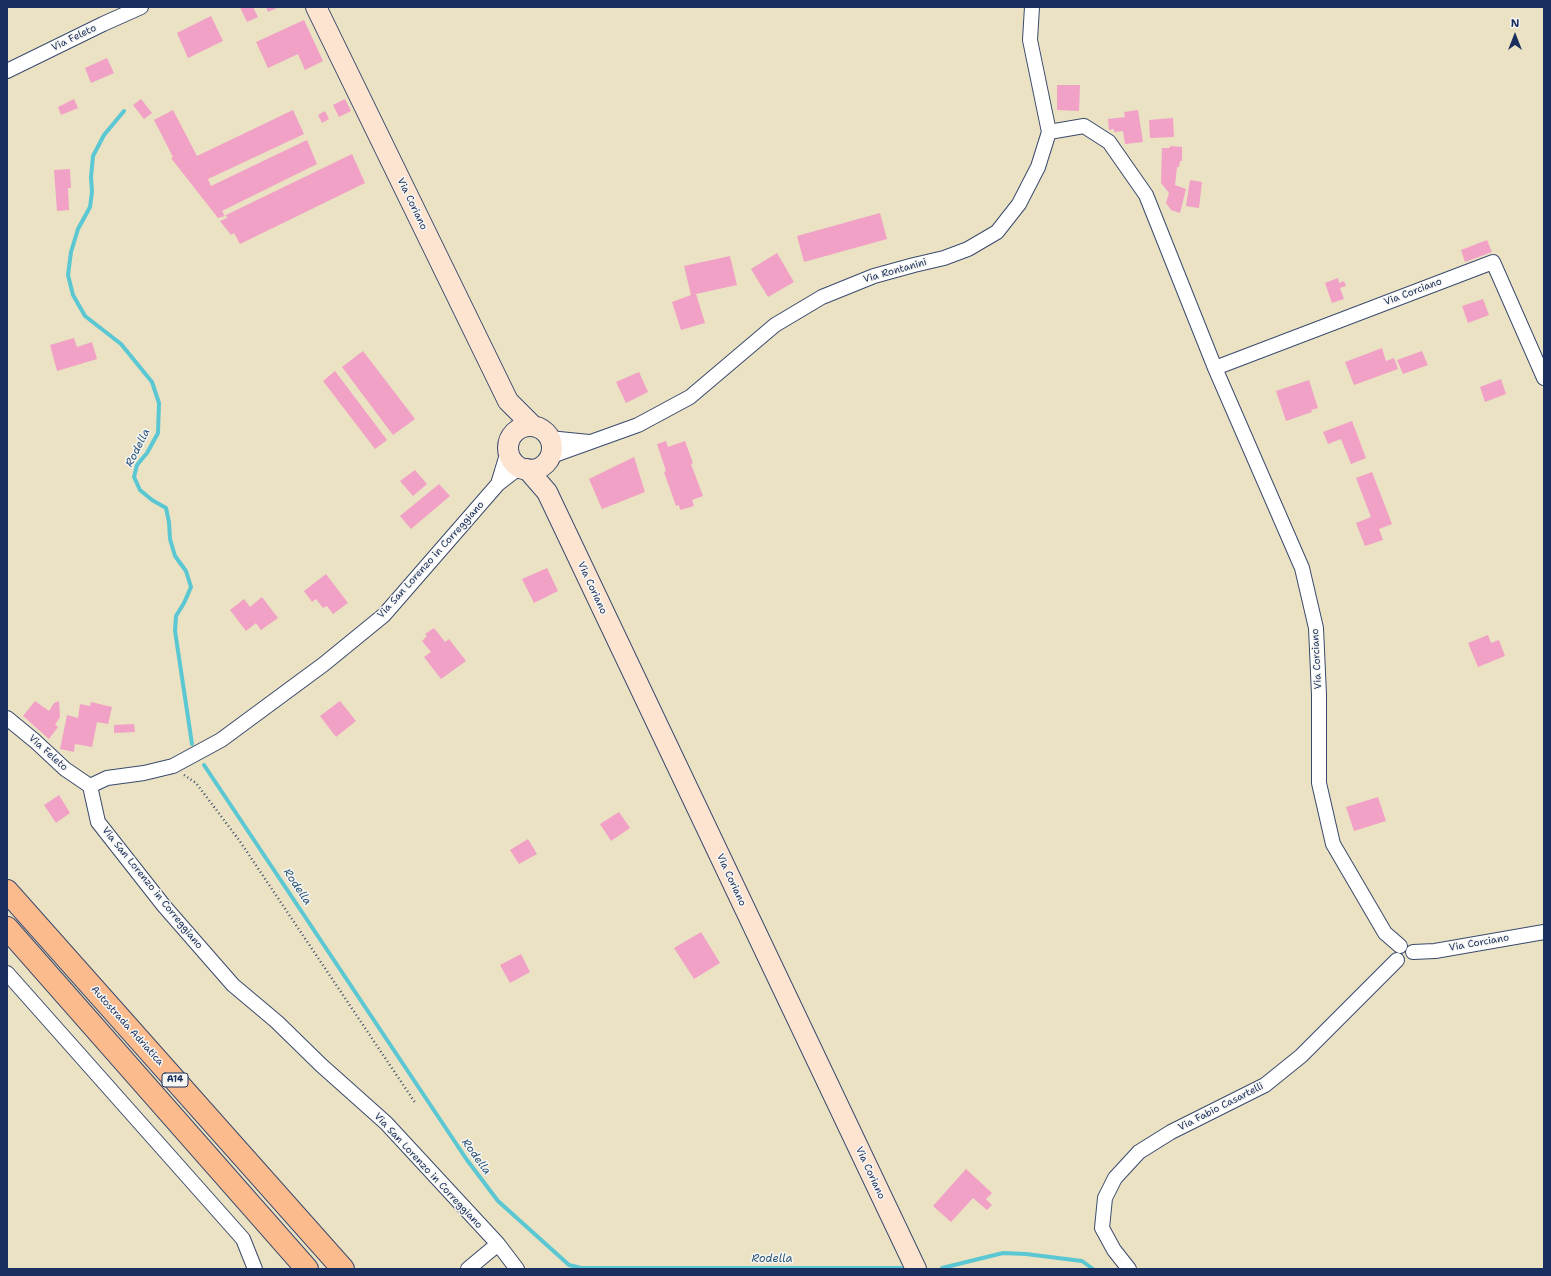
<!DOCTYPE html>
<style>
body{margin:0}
#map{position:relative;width:1551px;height:1276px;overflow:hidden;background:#eae2c3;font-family:"Shantell Sans",sans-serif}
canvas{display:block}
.frame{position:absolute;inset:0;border:8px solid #1b2f5e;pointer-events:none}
.north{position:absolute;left:1495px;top:16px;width:40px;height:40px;-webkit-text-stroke:3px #f6f6f2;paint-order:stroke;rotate:0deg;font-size:11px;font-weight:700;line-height:16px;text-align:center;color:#1b2f5e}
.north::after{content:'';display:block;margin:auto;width:14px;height:18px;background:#1b2f5e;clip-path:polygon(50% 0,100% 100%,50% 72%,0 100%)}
</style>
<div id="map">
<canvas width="1551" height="1276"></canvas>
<div class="frame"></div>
<div class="north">N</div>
</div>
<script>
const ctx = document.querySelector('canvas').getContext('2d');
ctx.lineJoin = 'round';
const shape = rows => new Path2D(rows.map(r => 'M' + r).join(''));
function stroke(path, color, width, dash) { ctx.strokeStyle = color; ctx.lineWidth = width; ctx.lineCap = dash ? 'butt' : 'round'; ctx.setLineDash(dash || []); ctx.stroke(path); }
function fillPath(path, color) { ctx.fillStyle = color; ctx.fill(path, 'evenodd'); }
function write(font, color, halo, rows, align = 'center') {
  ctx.font = font + ' "Shantell Sans",sans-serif'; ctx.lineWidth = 3; ctx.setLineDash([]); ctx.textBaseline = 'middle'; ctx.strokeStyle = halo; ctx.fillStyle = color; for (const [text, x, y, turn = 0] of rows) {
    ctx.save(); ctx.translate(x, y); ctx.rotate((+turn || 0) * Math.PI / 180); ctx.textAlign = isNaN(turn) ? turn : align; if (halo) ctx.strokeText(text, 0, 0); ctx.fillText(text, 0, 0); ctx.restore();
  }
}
const stream = shape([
 [124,111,104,135,93,156,91,177,92,192,90,207,78,229,71,252,68,275,73,295,85,316,121,344,152,382,159,403,158,433,147,453,137,465,134,477,140,490,152,500,166,508,169,522,170,539,175,556,186,571,191,587,184,603,176,616,175,631,192,744],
 [204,765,467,1160,498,1201,569,1265,581,1268,901,1268],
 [942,1268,1003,1253,1026,1254,1082,1261,1093,1269]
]);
const building = shape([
 [240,7,253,7,258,17,247,22],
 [266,7,279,7,268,12],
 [211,16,223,41,188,58,177,33],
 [304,20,323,61,305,70,298,54,268,68,256,42],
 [107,58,114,73,91,83,85,68],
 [1057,85,1080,85,1079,111,1057,110],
 [74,99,78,108,61,115,58,107],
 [141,99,152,113,144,119,133,105],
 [345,99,351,111,339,117,333,105],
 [173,110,197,156,293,110,304,134,208,179,211,186,307,140,317,164,222,211,225,216,218,218,171,158,173,157,154,120],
 [1138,110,1143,142,1125,144,1123,131,1114,132,1114,129,1109,130,1108,119,1125,117,1124,112],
 [325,111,329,119,322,123,318,115],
 [1173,118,1174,137,1150,138,1149,120],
 [1170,146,1182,147,1182,161,1180,161,1179,167,1177,167,1175,185,1186,189,1180,213,1171,210,1166,203,1169,193,1161,183,1162,148,1170,148],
 [352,154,365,183,240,244,234,233,231,235,220,221,227,218,226,215],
 [70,169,71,188,68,188,69,210,57,211,54,170],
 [1190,180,1202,182,1199,208,1186,206],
 [880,213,887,239,804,262,797,236],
 [1487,240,1492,252,1465,262,1461,250],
 [777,253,794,282,768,297,751,269],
 [730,256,737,285,696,294,705,323,681,330,672,302,691,295,684,266],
 [1338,278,1339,283,1344,281,1346,286,1340,288,1344,299,1332,303,1325,283],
 [1483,299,1489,315,1468,323,1462,306],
 [74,338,77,347,92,342,97,359,57,371,50,345],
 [1382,348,1386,361,1394,358,1398,369,1354,385,1345,362],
 [363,351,415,419,393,435,342,367],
 [1422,351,1428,365,1403,374,1397,360],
 [335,371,387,440,375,449,323,381],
 [639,372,648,392,626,403,616,382],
 [1501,379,1506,394,1485,402,1480,387],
 [1309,380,1318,408,1311,410,1312,412,1286,421,1276,391],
 [1352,421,1366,458,1351,464,1341,439,1328,444,1323,432],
 [666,441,668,447,685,441,693,463,691,464,703,496,692,500,694,506,680,510,679,505,676,506,664,472,666,471,657,444],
 [634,457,645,492,602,509,589,479],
 [415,470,427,484,413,496,400,481],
 [1372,472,1392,524,1379,529,1383,540,1365,546,1356,523,1371,517,1356,478],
 [439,484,450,496,411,529,400,516],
 [547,568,558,591,534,603,522,579],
 [326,574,348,603,333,614,327,606,323,608,316,599,312,602,304,591],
 [262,597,278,618,261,630,256,623,246,631,230,610,244,599,250,607],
 [434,628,445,642,449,639,466,661,441,679,424,657,431,652,422,641,427,636,425,634],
 [1488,635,1491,643,1499,640,1505,656,1478,667,1468,643],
 [35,701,49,711,54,703,59,701,60,717,55,725,58,727,49,739,23,716],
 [340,701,356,721,336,737,320,716],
 [91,702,112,707,108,724,97,722,92,747,75,744,74,752,60,749,67,715,78,718,80,704,90,706],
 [134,724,135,732,114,733,114,725],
 [59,795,70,813,56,823,44,805],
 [1378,797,1386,821,1354,831,1346,807],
 [619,812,630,828,611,841,600,824],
 [528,839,537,854,519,864,510,850],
 [701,932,720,963,694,979,674,948],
 [521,954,530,972,510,983,500,965],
 [966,1169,992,1193,986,1199,992,1205,987,1210,973,1198,951,1222,933,1206]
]);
const path = shape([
 [184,775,196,783,239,840,416,1104]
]);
const minor = shape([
 [7,71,103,24,141,7],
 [1049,132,1084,126,1109,142,1146,195,1215,368,1302,568,1316,628,1319,695,1319,783,1333,844,1385,933,1400,946],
 [1215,368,1493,262,1544,378],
 [549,438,589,442],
 [549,457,638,425,690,397,775,325,822,297,874,276,914,265,944,258,968,249,997,232,1019,204,1038,167,1049,132,1030,40,1032,7],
 [498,484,508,451],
 [7,718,35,741,65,769,90,786],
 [90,786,98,822,164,906,233,985,277,1022,321,1065,386,1123,498,1244,517,1269],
 [90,786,107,778,144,773,173,766,221,740,324,664,384,615,498,484,520,467],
 [1413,952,1435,951,1544,932],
 [7,973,243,1239,255,1269],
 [468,1269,498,1244],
 [1129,1269,1114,1250,1102,1228,1105,1198,1115,1178,1139,1152,1171,1132,1265,1085,1301,1056,1397,960]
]);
const secondary = shape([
 [316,7,508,401,533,426],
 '508 448a22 22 0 1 1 44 0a22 22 0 1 1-44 0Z',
 [527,469,547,492,916,1269]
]);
const motorway = shape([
 [7,891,343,1269],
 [7,928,307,1269]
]);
const shields = [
 [175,1080,26]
];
const shieldNames = [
 ["A14",175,1080]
];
const streetNames = [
 ["Via Feleto",74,38,-26],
 ["Via Coriano",412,204,64],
 ["Via Rontanini",895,271,-16],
 ["Via Corciano",1413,292,-21],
 ["Via San Lorenzo in Correggiano",431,560,-48],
 ["Via Coriano",592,588,65],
 ["Via Corciano",1317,659,-93],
 ["Via Feleto",48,753,42],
 ["Via Coriano",731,880,65],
 ["Via San Lorenzo in Correggiano",152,888,51],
 ["Via Corciano",1479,943,-10],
 ["Autostrada Adriatica",127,1026,48],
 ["Via Fabio Casartelli",1221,1107,-27],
 ["Via San Lorenzo in Correggiano",428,1171,47],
 ["Via Coriano",870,1173,65]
];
const waterNames = [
 ["Rodella",138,448,-63],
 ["Rodella",297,887,56],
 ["Rodella",476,1157,54],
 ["Rodella",772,1259]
];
stroke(stream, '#5ac7d2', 4);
fillPath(building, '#f1a0c6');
stroke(minor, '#3a4a6d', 16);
stroke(secondary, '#3a4a6d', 22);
stroke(motorway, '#3a4a6d', 24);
stroke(path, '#3a4a6d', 2.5, [1, 3]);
stroke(minor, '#fff', 14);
stroke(secondary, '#fde4d1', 20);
stroke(motorway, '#fbbb8d', 22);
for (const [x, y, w] of shields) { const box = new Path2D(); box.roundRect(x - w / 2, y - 7, w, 14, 3); ctx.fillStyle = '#f6f6f2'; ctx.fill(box); stroke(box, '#1b2f5e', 1); }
write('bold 9px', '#1b2f5e', null, shieldNames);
write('10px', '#1b2f5e', '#f6f6f2', streetNames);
write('italic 11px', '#2b557b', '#f6f6f2', waterNames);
</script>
